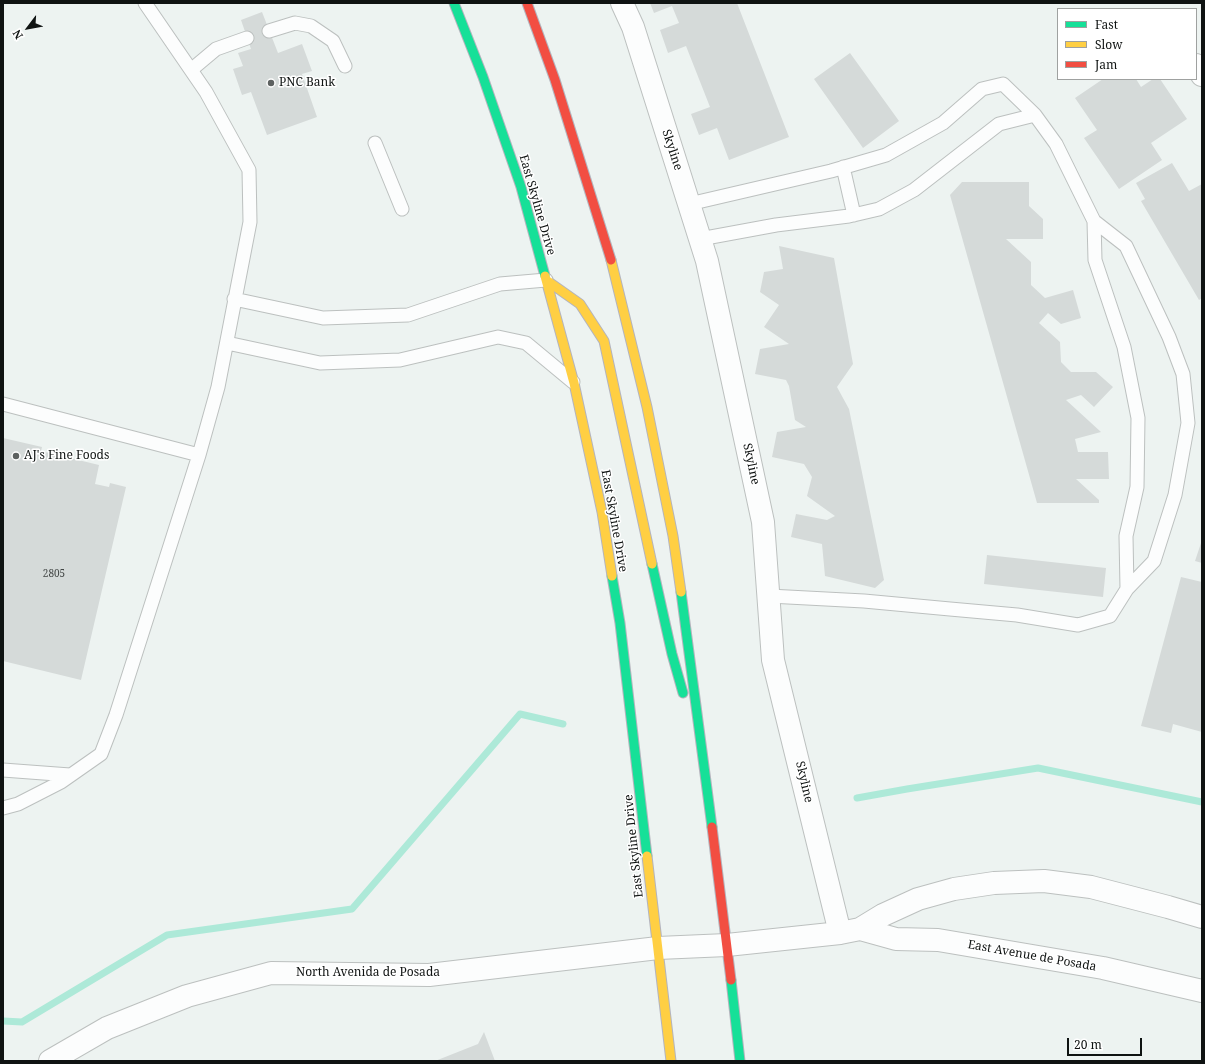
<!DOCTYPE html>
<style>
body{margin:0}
#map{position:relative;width:1205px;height:1064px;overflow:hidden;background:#edf3f1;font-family:"Noto Serif",serif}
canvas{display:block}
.frame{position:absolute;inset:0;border:4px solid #0f1312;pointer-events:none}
.legend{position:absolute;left:1057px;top:8px;width:140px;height:72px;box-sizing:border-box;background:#fff;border:1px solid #9fa1a0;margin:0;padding:5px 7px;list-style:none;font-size:12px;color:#0f1312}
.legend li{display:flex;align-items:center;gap:8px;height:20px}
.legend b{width:20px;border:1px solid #9fa1a0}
.north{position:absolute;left:8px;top:8px;width:40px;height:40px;-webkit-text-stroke:3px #fff;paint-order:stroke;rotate:238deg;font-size:11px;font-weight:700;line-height:16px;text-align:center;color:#0f1312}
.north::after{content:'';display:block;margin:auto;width:14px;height:18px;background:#0f1312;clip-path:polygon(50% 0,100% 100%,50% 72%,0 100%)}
.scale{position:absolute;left:1067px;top:1038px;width:75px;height:18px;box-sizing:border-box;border:2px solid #0f1312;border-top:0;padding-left:5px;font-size:12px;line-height:14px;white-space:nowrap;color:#0f1312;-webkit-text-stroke:3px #fff;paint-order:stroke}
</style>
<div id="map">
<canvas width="1205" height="1064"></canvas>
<div class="frame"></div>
<ul class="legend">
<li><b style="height:5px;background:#16e098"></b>Fast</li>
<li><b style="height:5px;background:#ffcf43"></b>Slow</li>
<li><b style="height:5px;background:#f24e42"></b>Jam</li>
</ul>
<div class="north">N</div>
<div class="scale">20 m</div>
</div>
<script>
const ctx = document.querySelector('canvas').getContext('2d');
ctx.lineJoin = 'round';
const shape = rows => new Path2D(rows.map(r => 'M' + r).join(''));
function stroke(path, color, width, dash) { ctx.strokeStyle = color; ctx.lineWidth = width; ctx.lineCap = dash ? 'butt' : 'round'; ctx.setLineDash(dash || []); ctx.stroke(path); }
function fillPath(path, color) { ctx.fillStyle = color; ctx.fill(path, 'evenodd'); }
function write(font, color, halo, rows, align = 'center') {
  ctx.font = font + ' "Noto Serif",serif'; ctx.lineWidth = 3; ctx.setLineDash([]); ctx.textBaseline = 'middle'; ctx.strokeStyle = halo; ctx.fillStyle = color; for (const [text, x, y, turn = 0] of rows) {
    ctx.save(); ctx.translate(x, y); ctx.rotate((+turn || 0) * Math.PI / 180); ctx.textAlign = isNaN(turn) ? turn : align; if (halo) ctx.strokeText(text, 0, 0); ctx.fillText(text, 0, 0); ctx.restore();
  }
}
const stream = shape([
 [857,798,907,789,1038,768,1202,802],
 [3,1021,22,1022,167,935,352,909,520,714,563,724]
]);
const building = shape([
 [650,3,737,3,789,137,729,160,717,128,699,135,691,114,710,107,686,46,668,53,660,30,679,23,672,6,654,13],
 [262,12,278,53,302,44,312,71,302,74,317,117,267,135,251,92,242,95,233,69,243,66,238,53,251,49,241,20],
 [850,53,899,121,863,148,814,79],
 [1103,79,1136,79,1141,87,1153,79,1160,79,1187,119,1151,143,1162,160,1119,189,1084,138,1097,130,1075,98],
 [1172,163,1189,191,1202,184,1202,298,1199,300,1141,201,1145,199,1136,183],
 [962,182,1029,182,1029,206,1043,219,1043,239,1006,239,1031,262,1031,285,1045,298,1073,290,1081,318,1061,324,1048,313,1039,323,1060,342,1061,362,1071,372,1096,372,1113,387,1094,407,1081,395,1066,400,1101,432,1075,439,1078,452,1108,452,1109,479,1076,479,1099,500,1099,503,1037,503,950,195],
 [779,246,834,258,853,364,837,387,849,409,884,580,875,588,825,576,822,544,791,537,796,514,827,520,835,516,807,496,812,477,804,464,772,457,777,432,806,427,795,420,789,386,786,380,755,374,760,349,789,344,764,327,779,305,760,292,764,272,783,269],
 [3,438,42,447,41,451,99,465,95,484,109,487,110,483,126,487,81,680,3,661],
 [1202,540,1202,563,1195,561],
 [987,555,1106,568,1103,597,984,584],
 [1181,577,1202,582,1202,732,1173,724,1171,733,1141,726],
 [484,1032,495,1061,435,1061,478,1044]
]);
const lane = shape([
 [269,31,295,23,311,26,333,41,345,66],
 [191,70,216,49,247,38],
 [1035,115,1056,144,1094,221,1095,260,1124,347,1138,418,1137,487,1126,536,1127,589,1154,561,1175,495,1188,423,1183,374,1169,337,1126,246,1094,221],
 [375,143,402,209],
 [843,167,854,215],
 [689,204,831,171,886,155,943,123,982,89,1003,84,1035,115,999,124,914,190,879,209,849,216,776,225,700,239],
 [234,299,323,318,408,315,500,284,546,280],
 [227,343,320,363,400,360,498,337,526,343,573,382],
 [3,404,199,455],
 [769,596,864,601,950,609,1017,615,1078,625,1110,616,1127,589],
 [3,770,70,775],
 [3,808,18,804,61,782,101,754,116,715,199,455,218,387,250,222,249,170,206,92,145,3]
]);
const street = shape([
 [622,3,633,27,707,261,763,522,773,660,840,933],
 [1196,65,1202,75],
 [860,929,896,939,938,940,1103,968,1202,991],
 [50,1061,107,1028,187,996,271,973,429,975,658,948,727,945,840,933,860,929,883,915,918,899,954,889,994,883,1044,881,1091,887,1168,907,1202,917]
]);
const fast = shape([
 [454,3,483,77,521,187,545,276],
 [652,564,672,654,683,693],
 [612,576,620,623,647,856],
 [681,592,712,827],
 [731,980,740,1061]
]);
const slow = shape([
 [611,260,647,407,673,536,681,592],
 [545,276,574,383,602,512,612,576],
 [546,280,580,304,604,341,652,564],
 [647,856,671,1061]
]);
const jam = shape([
 [527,3,555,80,611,260],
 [712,827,731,980]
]);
const markers = [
 [271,83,4,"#5d6160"],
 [16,456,4,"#5d6160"]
];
const numberNames = [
 ["2805",54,574]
];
const poiNames = [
 ["PNC Bank",279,83],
 ["AJ's Fine Foods",24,456]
];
const streetNames = [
 ["Skyline",672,150,72],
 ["East Skyline Drive",537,205,74],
 ["Skyline",751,464,78],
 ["East Skyline Drive",614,521,80],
 ["Skyline",804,782,77],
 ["East Skyline Drive",634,846,-96],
 ["East Avenue de Posada",1032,956,10],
 ["North Avenida de Posada",368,973]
];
stroke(stream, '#ade9d8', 7);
fillPath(building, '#d5dad9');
stroke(lane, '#bcc0bf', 15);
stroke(street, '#bcc0bf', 24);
stroke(fast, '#b4b4bd', 11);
stroke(slow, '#b4b4bd', 11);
stroke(jam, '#b4b4bd', 11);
stroke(lane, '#fcfdfd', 13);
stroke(street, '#fcfdfd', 22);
stroke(fast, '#16e098', 9);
stroke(slow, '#ffcf43', 9);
stroke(jam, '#f24e42', 9);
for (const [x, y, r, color] of markers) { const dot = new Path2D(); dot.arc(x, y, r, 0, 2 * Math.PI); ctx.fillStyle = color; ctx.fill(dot); stroke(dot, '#fff', 1.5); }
write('10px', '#424645', null, numberNames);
write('12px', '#0f1312', '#fff', poiNames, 'left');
write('12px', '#0f1312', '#fff', streetNames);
</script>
